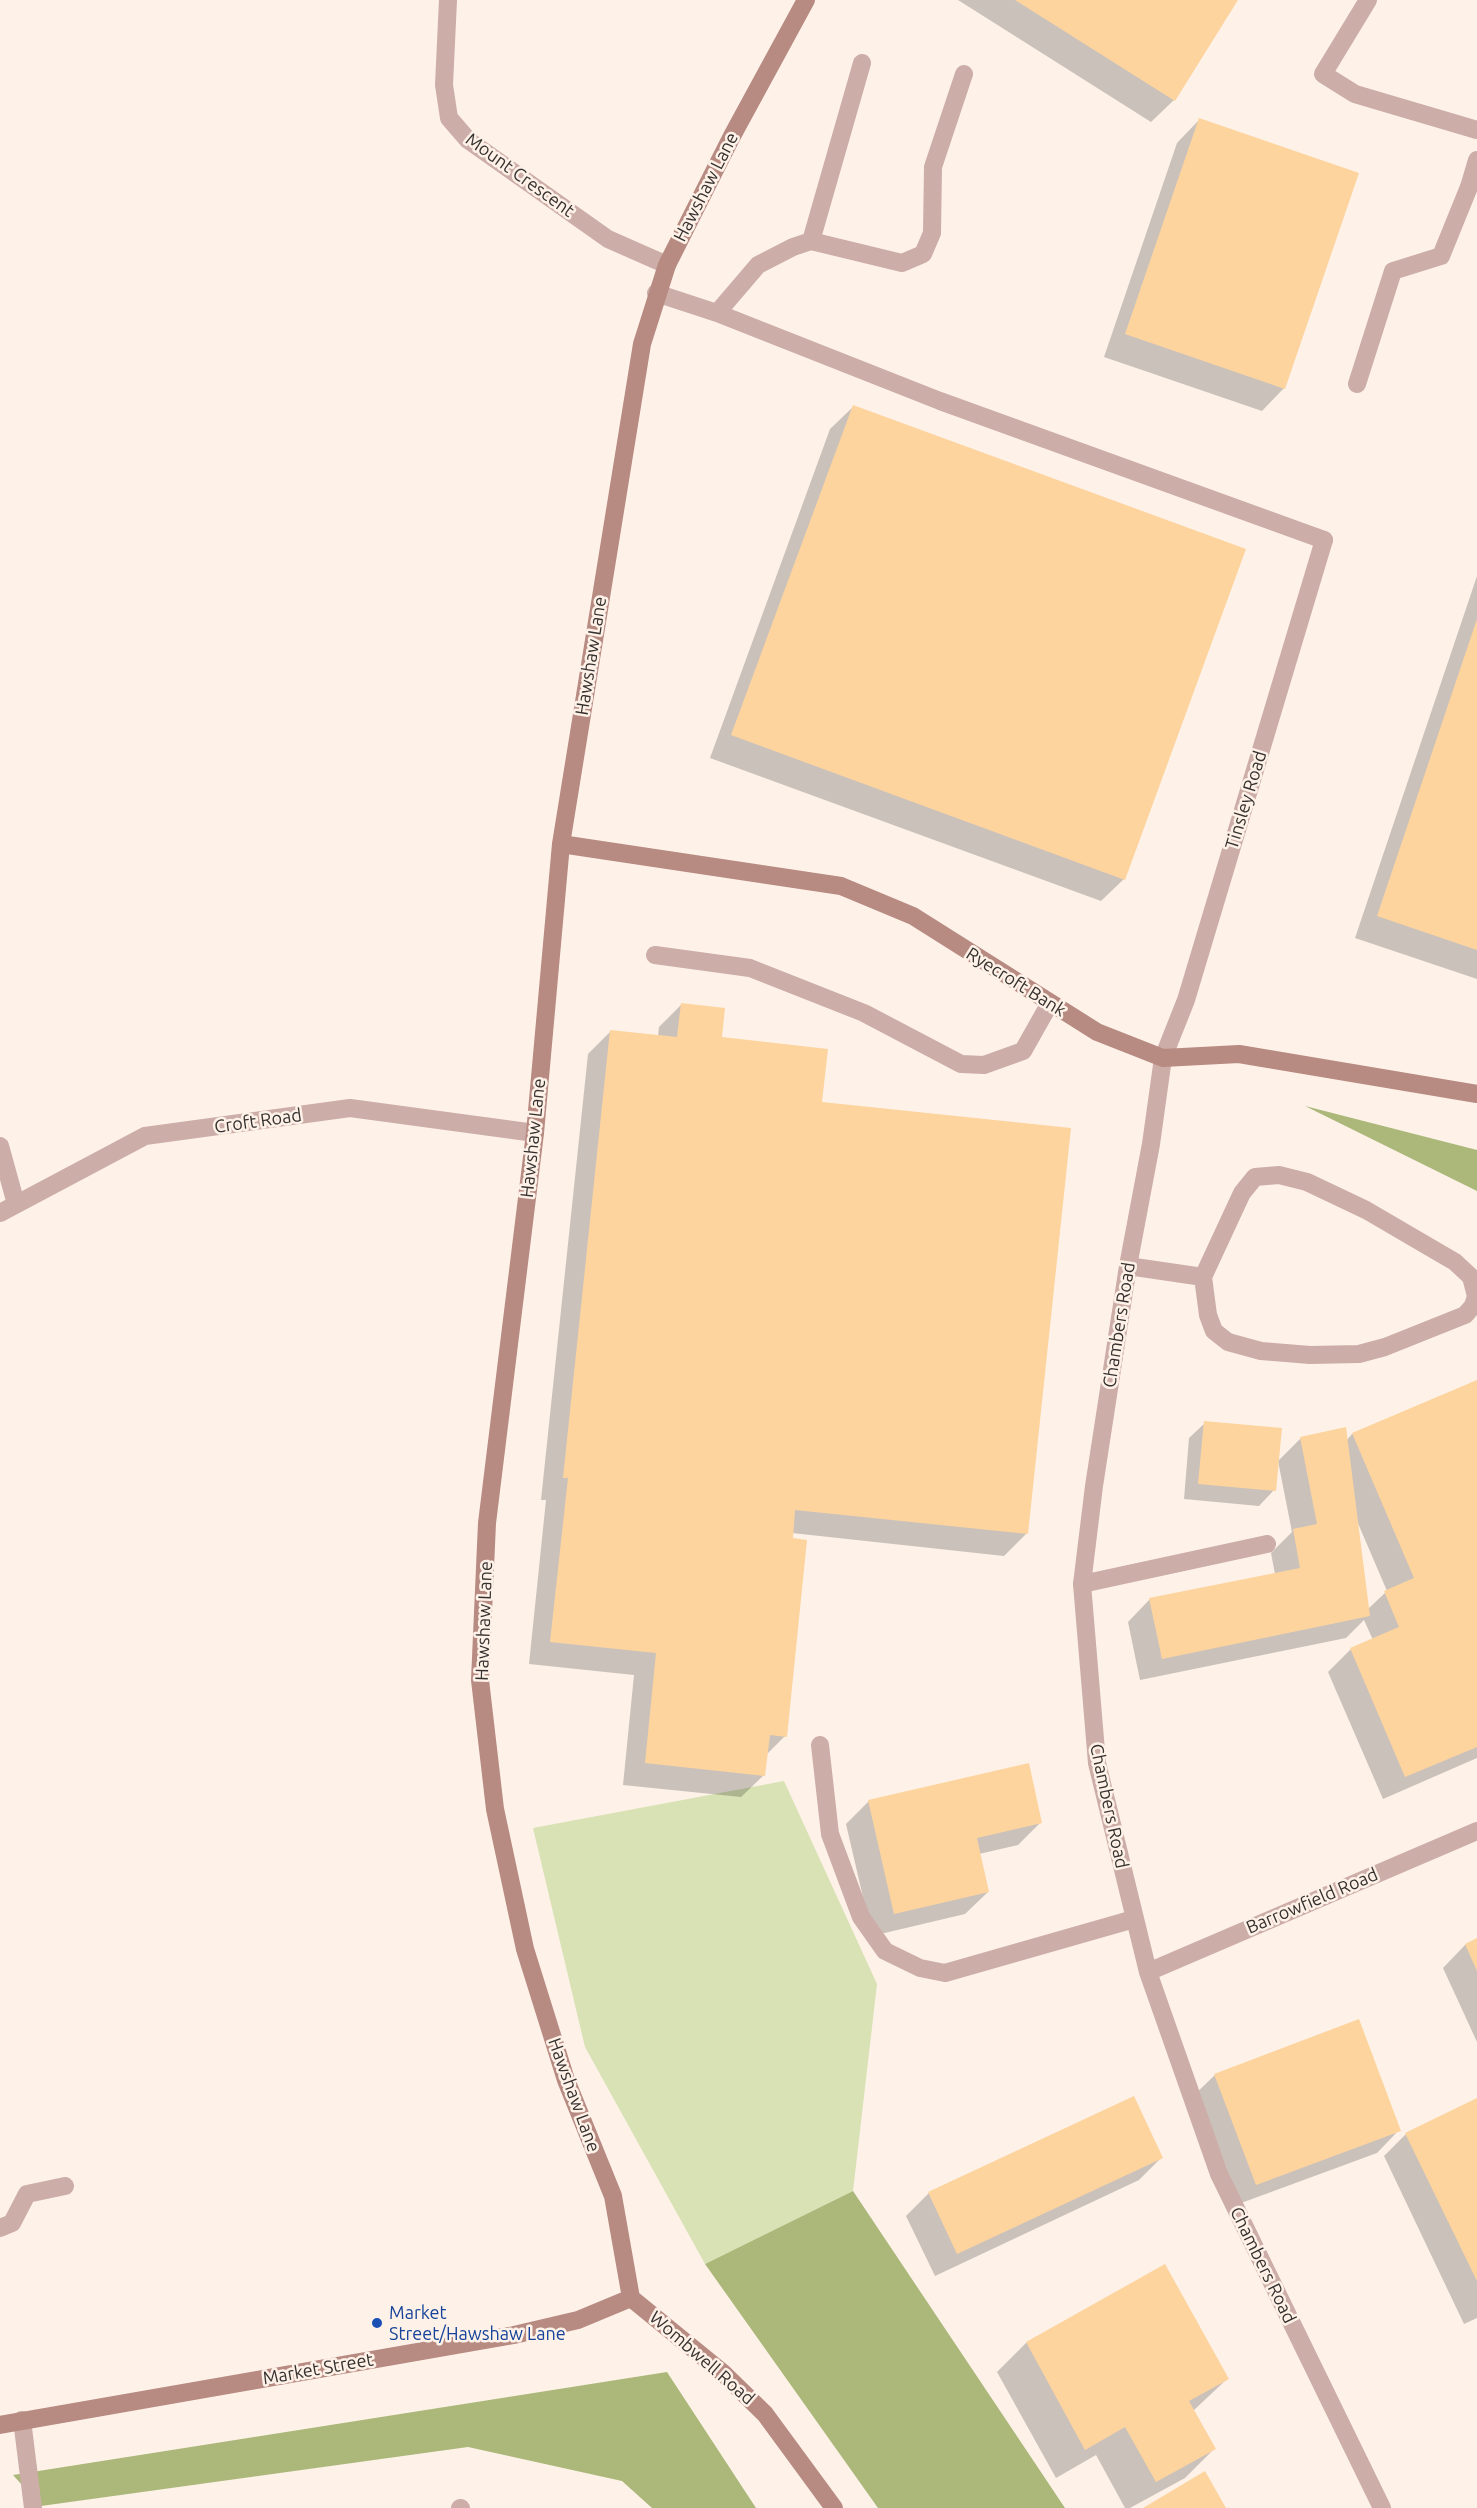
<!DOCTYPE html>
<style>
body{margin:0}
canvas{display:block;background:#fdf1e8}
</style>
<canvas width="1477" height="2508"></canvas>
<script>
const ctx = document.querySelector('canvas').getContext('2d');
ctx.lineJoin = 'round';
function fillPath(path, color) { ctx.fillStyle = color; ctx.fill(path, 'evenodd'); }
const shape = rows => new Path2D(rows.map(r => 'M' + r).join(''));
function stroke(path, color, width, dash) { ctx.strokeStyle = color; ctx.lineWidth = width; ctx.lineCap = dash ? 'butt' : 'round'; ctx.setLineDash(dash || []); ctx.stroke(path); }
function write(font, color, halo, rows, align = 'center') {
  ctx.font = font + ' Ubuntu,sans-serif'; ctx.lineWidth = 5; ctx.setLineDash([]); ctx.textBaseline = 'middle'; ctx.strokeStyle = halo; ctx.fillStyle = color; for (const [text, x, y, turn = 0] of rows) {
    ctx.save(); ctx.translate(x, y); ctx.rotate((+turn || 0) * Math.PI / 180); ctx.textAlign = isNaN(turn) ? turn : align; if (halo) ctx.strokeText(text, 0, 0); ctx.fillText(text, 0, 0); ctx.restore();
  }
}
const green = shape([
 [784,1781,877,1984,853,2191,705,2264,585,2047,533,1828]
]);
const forest = shape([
 [1305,1106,1477,1150,1477,1191],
 [853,2191,1065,2508,878,2508,705,2264],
 [667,2372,756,2508,652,2508,622,2481,468,2447,41,2506,13,2475]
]);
const shadow = shape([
 [958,0,1236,0,1174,100,1151,122],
 [1199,120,1284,388,1262,411,1104,357,1177,143],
 [853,407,1124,879,1101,901,710,758,830,429],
 [1477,576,1477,979,1355,938],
 [681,1005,720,1039,821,1104,1027,1533,1004,1556,792,1533,785,1736,766,1755,764,1775,741,1797,623,1785,634,1675,529,1664,546,1500,541,1500,588,1054,611,1031,658,1036,659,1027],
 [1477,1381,1477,1758,1383,1799,1328,1672,1351,1649,1373,1640,1364,1620,1346,1638,1140,1680,1128,1622,1150,1599,1275,1574,1271,1553,1292,1532,1278,1461,1300,1439,1346,1441,1352,1434],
 [1357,1521,1387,1591,1368,1609],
 [1205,1423,1274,1490,1259,1506,1184,1499,1189,1438],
 [869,1801,1040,1823,1018,1845,979,1854,988,1892,965,1914,872,1936,846,1824],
 [1477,1940,1477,2042,1443,1968,1465,1945],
 [1215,2075,1399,2130,1377,2153,1233,2206,1192,2097],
 [1477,2100,1477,2318,1464,2324,1384,2156,1406,2134],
 [1161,2158,1139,2180,935,2276,906,2216,929,2193],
 [1164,2266,1227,2379,1193,2411,1214,2449,1185,2478,1130,2508,1125,2508,1096,2455,1056,2478,997,2372,1026,2343]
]);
const building = shape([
 [1015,0,1238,0,1175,101],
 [1199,118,1359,173,1285,389,1125,334],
 [853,405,1246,549,1125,880,731,735],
 [1477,619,1477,950,1377,916],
 [681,1003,725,1008,722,1037,828,1049,822,1102,1071,1128,1028,1534,795,1510,793,1538,807,1540,787,1737,770,1735,765,1776,645,1763,656,1653,550,1642,568,1478,563,1478,610,1030,677,1037],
 [1477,1380,1477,1747,1405,1777,1350,1648,1399,1627,1384,1591,1414,1578,1352,1433],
 [1204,1421,1282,1428,1276,1491,1198,1484],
 [1346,1427,1370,1616,1162,1659,1149,1598,1300,1568,1293,1529,1317,1524,1300,1437],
 [1029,1763,1042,1823,977,1838,989,1892,894,1914,868,1800],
 [1477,1938,1477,1971,1465,1944],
 [1359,2019,1401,2131,1256,2185,1214,2074],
 [1134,2096,1163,2158,957,2254,928,2192],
 [1477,2098,1477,2281,1405,2133],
 [1165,2264,1229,2379,1189,2401,1216,2449,1156,2482,1125,2427,1085,2450,1026,2342],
 [1205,2471,1226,2508,1143,2508]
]);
const lane = shape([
 [1368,0,1323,74,1355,94,1477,130],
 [811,241,862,63],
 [656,293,717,313,940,401,1324,540],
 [717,313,758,265,793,247,811,241,902,263,923,254,932,233,933,167,964,74],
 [1357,384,1393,271,1441,256,1469,187],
 [655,955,750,968,864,1013,961,1064,984,1065,1023,1051,1050,1003],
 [1128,1266,1203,1277,1208,1315,1214,1331,1228,1342,1261,1351,1310,1355,1359,1354,1385,1347,1465,1315,1473,1306,1476,1296,1471,1277,1455,1262,1366,1210,1307,1182,1279,1175,1255,1177,1242,1193,1203,1277],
 [1082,1584,1267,1544],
 [820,1745,830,1834,861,1917,885,1951,920,1968,945,1973,1134,1919],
 [0,2228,12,2223,27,2194,65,2186],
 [22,2420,33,2508],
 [460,2508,461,2508]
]);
const street = shape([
 [448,0,444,85,449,118,468,140,608,239,667,265],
 [1469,187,1477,160],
 [1324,540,1186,1000,1163,1058,1151,1144,1128,1266,1094,1486,1082,1584,1097,1763,1148,1972,1219,2174,1382,2508],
 [0,1146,16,1204],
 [0,1213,145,1136,350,1108,535,1133],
 [1148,1972,1477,1831]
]);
const secondary = shape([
 [561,844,841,886,913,916,1097,1032,1163,1058,1239,1054,1477,1094],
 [631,2298,613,2196,566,2080,525,1949,495,1809,480,1680,487,1523,535,1133,561,844,642,344,667,265,732,136,806,0],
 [631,2298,723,2373,765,2414,834,2508],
 [0,2425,514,2335,578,2320,631,2298]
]);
const markers = [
 [377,2323,6,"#1a4fb4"]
];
const streetNames = [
 ["Mount Crescent",520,175,36],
 ["Hawshaw Lane",706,187,-63],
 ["Hawshaw Lane",591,656,-81],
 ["Tinsley Road",1246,800,-73],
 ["Ryecroft Bank",1016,982,32],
 ["Croft Road",258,1121,-8],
 ["Hawshaw Lane",533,1138,-84],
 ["Chambers Road",1119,1325,-81],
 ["Hawshaw Lane",484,1621,-88],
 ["Chambers Road",1109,1806,78],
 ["Barrowfield Road",1312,1901,-23],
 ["Hawshaw Lane",574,2095,70],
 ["Chambers Road",1263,2265,64],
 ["Wombwell Road",702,2358,41],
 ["Market Street",318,2369,-10]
];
const transitNames = [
 ["Market",389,2313],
 ["Street/Hawshaw Lane",389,2334]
];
fillPath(green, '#d8e2b4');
fillPath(forest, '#abb87a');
fillPath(shadow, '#0003');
fillPath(building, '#fed49e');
stroke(lane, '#ccada7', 18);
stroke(street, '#ccada7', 18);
stroke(secondary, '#b78a82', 18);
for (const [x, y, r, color] of markers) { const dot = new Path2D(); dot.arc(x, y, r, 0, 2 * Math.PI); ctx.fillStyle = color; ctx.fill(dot); stroke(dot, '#fdf1e8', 2); }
write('18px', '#36312e', '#fdf1e8', streetNames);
write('18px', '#164399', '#fdf1e8', transitNames, 'left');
</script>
